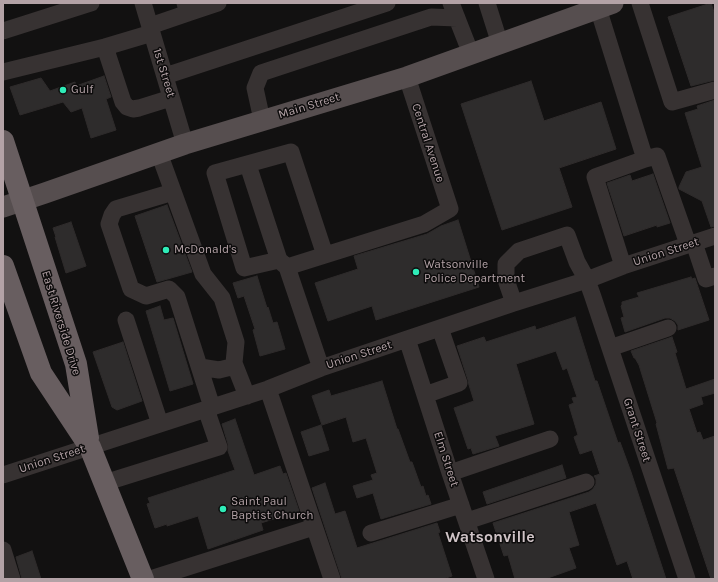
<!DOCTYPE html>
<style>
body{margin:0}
#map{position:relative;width:718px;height:582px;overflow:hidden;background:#121111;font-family:Karla,sans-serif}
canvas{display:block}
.frame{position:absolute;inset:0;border:4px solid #b3a2a6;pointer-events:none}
</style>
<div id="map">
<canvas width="718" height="582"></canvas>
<div class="frame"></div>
</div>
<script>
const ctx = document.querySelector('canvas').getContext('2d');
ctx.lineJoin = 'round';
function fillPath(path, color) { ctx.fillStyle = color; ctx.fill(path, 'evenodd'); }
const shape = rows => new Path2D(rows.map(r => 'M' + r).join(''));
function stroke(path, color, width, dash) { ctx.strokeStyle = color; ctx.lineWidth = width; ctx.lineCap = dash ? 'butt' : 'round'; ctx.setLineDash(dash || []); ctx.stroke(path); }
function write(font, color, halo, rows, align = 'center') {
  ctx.font = font + ' Karla,sans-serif'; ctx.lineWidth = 3; ctx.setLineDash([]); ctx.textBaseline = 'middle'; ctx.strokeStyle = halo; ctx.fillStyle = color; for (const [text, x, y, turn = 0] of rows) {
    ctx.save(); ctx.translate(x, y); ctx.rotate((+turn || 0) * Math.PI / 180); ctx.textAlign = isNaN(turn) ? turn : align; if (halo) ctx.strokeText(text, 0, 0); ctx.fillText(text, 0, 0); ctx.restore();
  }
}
const building = shape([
 [711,3,715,15,715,80,691,86,668,17,711,3],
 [104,76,111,97,106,99,116,130,91,138,82,108,71,112,63,102,20,115,10,87,41,78,50,91,75,82,76,86,104,76],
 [531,81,544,121,601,102,616,149,559,168,572,207,502,230,461,104,531,81],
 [715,100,715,226,711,227,702,201,679,189,679,187,686,172,702,167,685,113,698,109,697,106,715,100],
 [653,174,670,223,657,227,657,225,624,236,607,183,630,175,632,181,653,174],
 [167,205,192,272,157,282,135,216,167,205],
 [458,220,479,287,376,320,372,306,328,321,315,283,358,269,354,256,427,234,441,226,458,220],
 [71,222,86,266,66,273,55,237,56,237,53,228,71,222],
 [257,276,267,308,268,307,273,323,277,322,285,349,260,356,253,330,255,329,244,296,238,298,233,283,257,276],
 [691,277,692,279,695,278,709,320,678,330,678,325,675,321,670,318,665,318,625,332,621,318,624,317,621,306,622,305,622,302,639,297,637,293,691,277],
 [160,306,164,320,173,318,193,384,170,391,146,311,160,306],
 [575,317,595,381,597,381,618,443,620,442,631,472,666,579,633,579,627,561,617,565,596,503,569,512,579,545,569,548,576,568,545,579,515,579,508,555,504,556,493,523,589,492,593,489,596,484,596,479,594,476,600,474,592,450,580,454,574,437,578,435,569,405,574,403,572,398,577,397,567,368,563,370,556,351,516,364,534,424,495,436,499,446,473,454,471,448,468,449,454,408,474,401,469,385,468,380,457,346,484,337,486,342,535,326,536,330,575,317],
 [672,337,677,352,675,353,686,389,715,379,715,393,701,397,703,404,689,409,697,433,700,432,703,440,715,436,715,579,711,579,674,468,668,469,656,424,657,423,639,365,635,358,634,358,631,351,672,337],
 [123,342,142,401,117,410,112,407,93,352,123,342],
 [382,381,397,429,398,429,410,462,412,462,421,487,423,486,426,496,428,495,431,504,381,519,373,493,357,498,353,486,373,480,371,475,377,473,366,438,353,442,346,417,322,425,312,396,329,390,331,396,382,381],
 [235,419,254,475,280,466,283,474,286,473,299,511,261,523,263,530,208,549,198,516,167,526,167,524,155,528,147,504,150,503,148,498,235,470,228,451,228,444,222,424,235,419],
 [321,425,329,450,309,456,301,432,321,425],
 [562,465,566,478,487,504,483,492,562,465],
 [325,483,335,514,345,511,357,548,437,523,440,532,438,533,452,576,443,579,342,579,312,488,325,483],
 [32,551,41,579,22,579,16,557,32,551]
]);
const minor = shape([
 [143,3,185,144],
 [185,3,188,13,218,3],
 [451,3,471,54],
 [487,3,500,44],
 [640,3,672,102,715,90],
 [598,8,645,159],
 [150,26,188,13],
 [3,31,91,3],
 [105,47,123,102,127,107,133,109,139,108,171,98],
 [3,72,105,47,152,33],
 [165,76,387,3],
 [262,120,255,88,261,73,431,17,457,18],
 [159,153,203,274,222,298,236,342,234,363,247,396],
 [248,165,279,260,287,267],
 [173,192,116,209,112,215,109,224,131,289,146,296,169,289,177,297,212,407],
 [694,243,706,279,715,276],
 [279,260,244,268,215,173,291,152,325,255],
 [623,266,595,177,645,159,657,156,688,244],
 [514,303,506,280,506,264,519,251,567,235,577,262,587,280,593,297,687,579],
 [126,320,160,424],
 [407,339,450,473,486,579],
 [610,348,668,328],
 [200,367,219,370,235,366],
 [321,368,287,267,424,224,450,209,407,77],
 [268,389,332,579],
 [425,395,459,383,440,328],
 [450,473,550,439],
 [3,475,268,389,321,368,514,303,587,280,623,266,715,236],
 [104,483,219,447,206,409],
 [467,521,586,482],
 [371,533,461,505],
 [3,550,12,579],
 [150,579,314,527]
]);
const major = shape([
 [3,207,45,193,185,144,407,77,613,3]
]);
const highway = shape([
 [3,141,76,364,88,438],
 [3,266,41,373,90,447,143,579]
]);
const markers = [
 [63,90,4,"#2fecb8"],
 [166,250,4,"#2fecb8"],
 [416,272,4,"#2fecb8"],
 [223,509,4,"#2fecb8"]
];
const streetNames = [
 ["1st Street",164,73,73],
 ["Main Street",309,106,-17],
 ["Central Avenue",428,143,72],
 ["Union Street",666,252,-18],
 ["East Riverside Drive",61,323,73],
 ["Union Street",359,355,-18],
 ["Grant Street",637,430,72],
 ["Union Street",52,459,-18],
 ["Elm Street",446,459,72]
];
const poiNames = [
 ["Gulf",71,90],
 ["McDonald's",174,250],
 ["Watsonville",424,265],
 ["Police Department",424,279],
 ["Saint Paul",231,502],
 ["Baptist Church",231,516]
];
const districtNames = [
 ["Watsonville",490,537]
];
fillPath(building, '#2e2c2c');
stroke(building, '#2e2b2b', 1);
stroke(minor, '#373232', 17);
stroke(major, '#564e4f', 21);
stroke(highway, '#685e60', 22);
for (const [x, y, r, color] of markers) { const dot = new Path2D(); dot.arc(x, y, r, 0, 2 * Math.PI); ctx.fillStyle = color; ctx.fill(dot); stroke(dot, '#0d0c0c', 1.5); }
write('12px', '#b3a2a6', '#0d0c0c', streetNames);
write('12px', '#b3a2a6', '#0d0c0c', poiNames, 'left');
write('bold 16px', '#cfc3c6', '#0d0c0c', districtNames);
</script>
